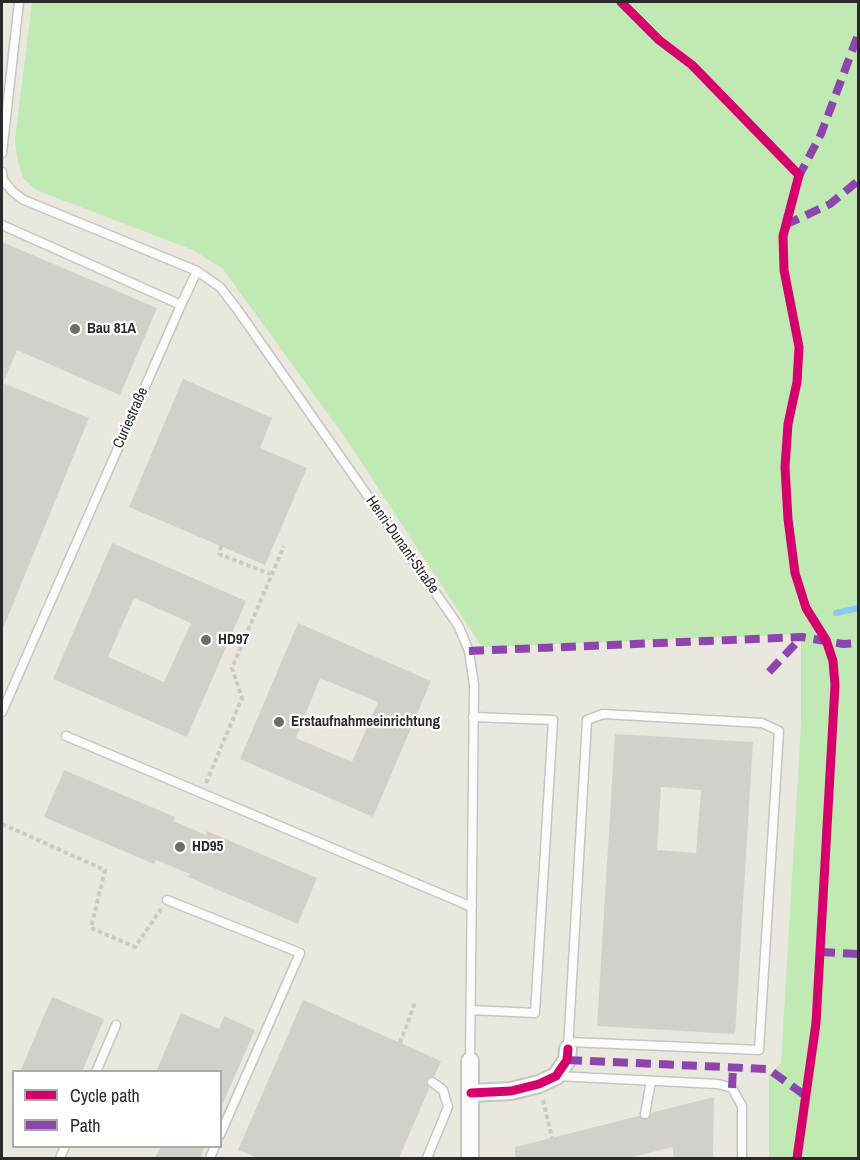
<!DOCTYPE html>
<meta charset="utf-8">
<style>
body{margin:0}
#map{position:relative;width:860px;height:1160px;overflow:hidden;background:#eae7de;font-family:"Archivo Narrow",sans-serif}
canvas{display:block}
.frame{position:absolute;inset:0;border:3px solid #2a2a2a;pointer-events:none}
.legend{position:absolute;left:12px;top:1070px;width:210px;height:78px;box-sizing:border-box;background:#fff;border:2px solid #aaa;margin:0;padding:8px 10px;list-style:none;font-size:18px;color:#2a2a2a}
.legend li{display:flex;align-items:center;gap:12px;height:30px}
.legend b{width:30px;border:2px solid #aaa}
</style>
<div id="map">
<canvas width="860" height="1160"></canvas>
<div class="frame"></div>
<ul class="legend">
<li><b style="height:8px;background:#d6006c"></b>Cycle path</li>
<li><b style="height:8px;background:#8e44ad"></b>Path</li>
</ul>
</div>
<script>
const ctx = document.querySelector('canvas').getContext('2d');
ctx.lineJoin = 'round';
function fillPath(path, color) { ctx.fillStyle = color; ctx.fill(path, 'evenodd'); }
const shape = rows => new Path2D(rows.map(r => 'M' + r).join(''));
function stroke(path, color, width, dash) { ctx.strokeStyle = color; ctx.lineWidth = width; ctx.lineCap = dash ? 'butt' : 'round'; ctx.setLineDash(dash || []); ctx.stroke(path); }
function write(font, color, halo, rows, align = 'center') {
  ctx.font = font + ' "Archivo Narrow",sans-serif'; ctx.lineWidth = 4.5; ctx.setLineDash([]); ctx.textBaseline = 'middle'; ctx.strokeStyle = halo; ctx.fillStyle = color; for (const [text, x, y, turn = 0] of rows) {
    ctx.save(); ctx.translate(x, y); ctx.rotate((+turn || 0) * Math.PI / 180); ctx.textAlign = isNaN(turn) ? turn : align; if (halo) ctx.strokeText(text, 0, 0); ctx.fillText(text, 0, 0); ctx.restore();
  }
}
const green = shape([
 [32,2,858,2,858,1158,769,1158,769,1075,781,1063,801,725,801,634,482,647,344,436,223,269,193,250,36,190,23,178,17,158,15,139]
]);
const stream = shape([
 [836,613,858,608]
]);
const building = shape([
 [2,242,157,308,120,395,17,350,3,383,89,418,2,631],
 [183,379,272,418,260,448,307,468,265,565,129,507],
 [112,543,246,601,187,737,53,679],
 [134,598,191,623,164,682,108,657],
 [298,623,431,681,373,817,240,759],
 [320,678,378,702,352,762,296,738],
 [615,734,753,742,735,1034,597,1026],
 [661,787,701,790,696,853,657,850],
 [64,770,175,817,173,821,206,835,207,831,317,878,298,924,188,877,190,874,156,860,154,864,44,817],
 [52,997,104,1019,82,1072,20,1072],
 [303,1000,441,1061,399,1158,258,1158,238,1150],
 [181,1013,219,1029,224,1016,255,1030,220,1110,220,1072,156,1072],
 [714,1097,713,1158,673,1158,673,1147,628,1158,515,1158,515,1147],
 [161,1146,205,1146,200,1158,155,1158]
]);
const path = shape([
 [221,546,219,554,270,574],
 [206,783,242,698,232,668,284,546],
 [2,824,105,870,91,928,135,947,161,909],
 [400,1043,415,1003],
 [543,1100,552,1138]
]);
const service = shape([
 [2,153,19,2],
 [2,172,3,180,13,192,24,200,197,271,220,287,237,309,458,625,469,651,474,685,470,1061],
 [2,225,181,305,2,712],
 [181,305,197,271],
 [66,736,472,907],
 [167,900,300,953,220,1135],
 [471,1010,535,1013,553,720,473,717],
 [568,1049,587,720,603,714,762,723,779,731,759,1050,569,1042],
 [96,1072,116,1025],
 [556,1076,718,1084,732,1088,742,1106,742,1158],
 [645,1114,651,1081],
 [60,1158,65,1146],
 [210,1158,215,1146],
 [427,1158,448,1107,443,1090,432,1082]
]);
const minor = shape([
 [470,1061,470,1158],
 [471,1093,511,1091,539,1084,556,1076,567,1060,568,1049]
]);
const quiet = shape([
 [798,178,821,134,858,35],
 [785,225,830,204,858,181],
 [469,651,802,637,843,644,858,643],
 [769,672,802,637],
 [820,952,858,954],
 [567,1060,768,1069,806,1096],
 [732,1088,733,1068]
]);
const cycleway = shape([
 [621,2,659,40,692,65,799,175,783,236,784,270,799,347,797,382,788,424,785,467,788,519,795,573,806,608,826,640,833,661,835,685,816,1023,797,1158],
 [471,1093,511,1091,539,1084,556,1076,567,1060,568,1049]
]);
const markers = [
 [75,329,6,"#6d6c69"],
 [206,640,6,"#6d6c69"],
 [279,722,6,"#6d6c69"],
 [180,847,6,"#6d6c69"]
];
const poiNames = [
 ["Bau 81A",87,329],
 ["HD97",218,640],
 ["Erstaufnahmeeinrichtung",291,722],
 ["HD95",192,847]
];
const streetNames = [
 ["Curiestraße",131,418,-66],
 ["Henri-Dunant-Straße",402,545,55]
];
fillPath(green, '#c1e9b4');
stroke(stream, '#8bc7f2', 6);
fillPath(building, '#d2d0ca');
stroke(service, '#c6c5c5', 11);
stroke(minor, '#c6c5c5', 20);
stroke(path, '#cac9c8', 4, [4.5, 3]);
stroke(service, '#fcfbfa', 8);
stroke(minor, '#fcfbfa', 16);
stroke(quiet, '#8e44ad', 8, [15, 8]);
stroke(cycleway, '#d6006c', 9);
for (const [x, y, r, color] of markers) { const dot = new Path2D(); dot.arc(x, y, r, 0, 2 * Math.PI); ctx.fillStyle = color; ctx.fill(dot); stroke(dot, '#fff', 2); }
write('bold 15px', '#2a2a2a', '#fff', poiNames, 'left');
write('15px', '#2a2a2a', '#fff', streetNames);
</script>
